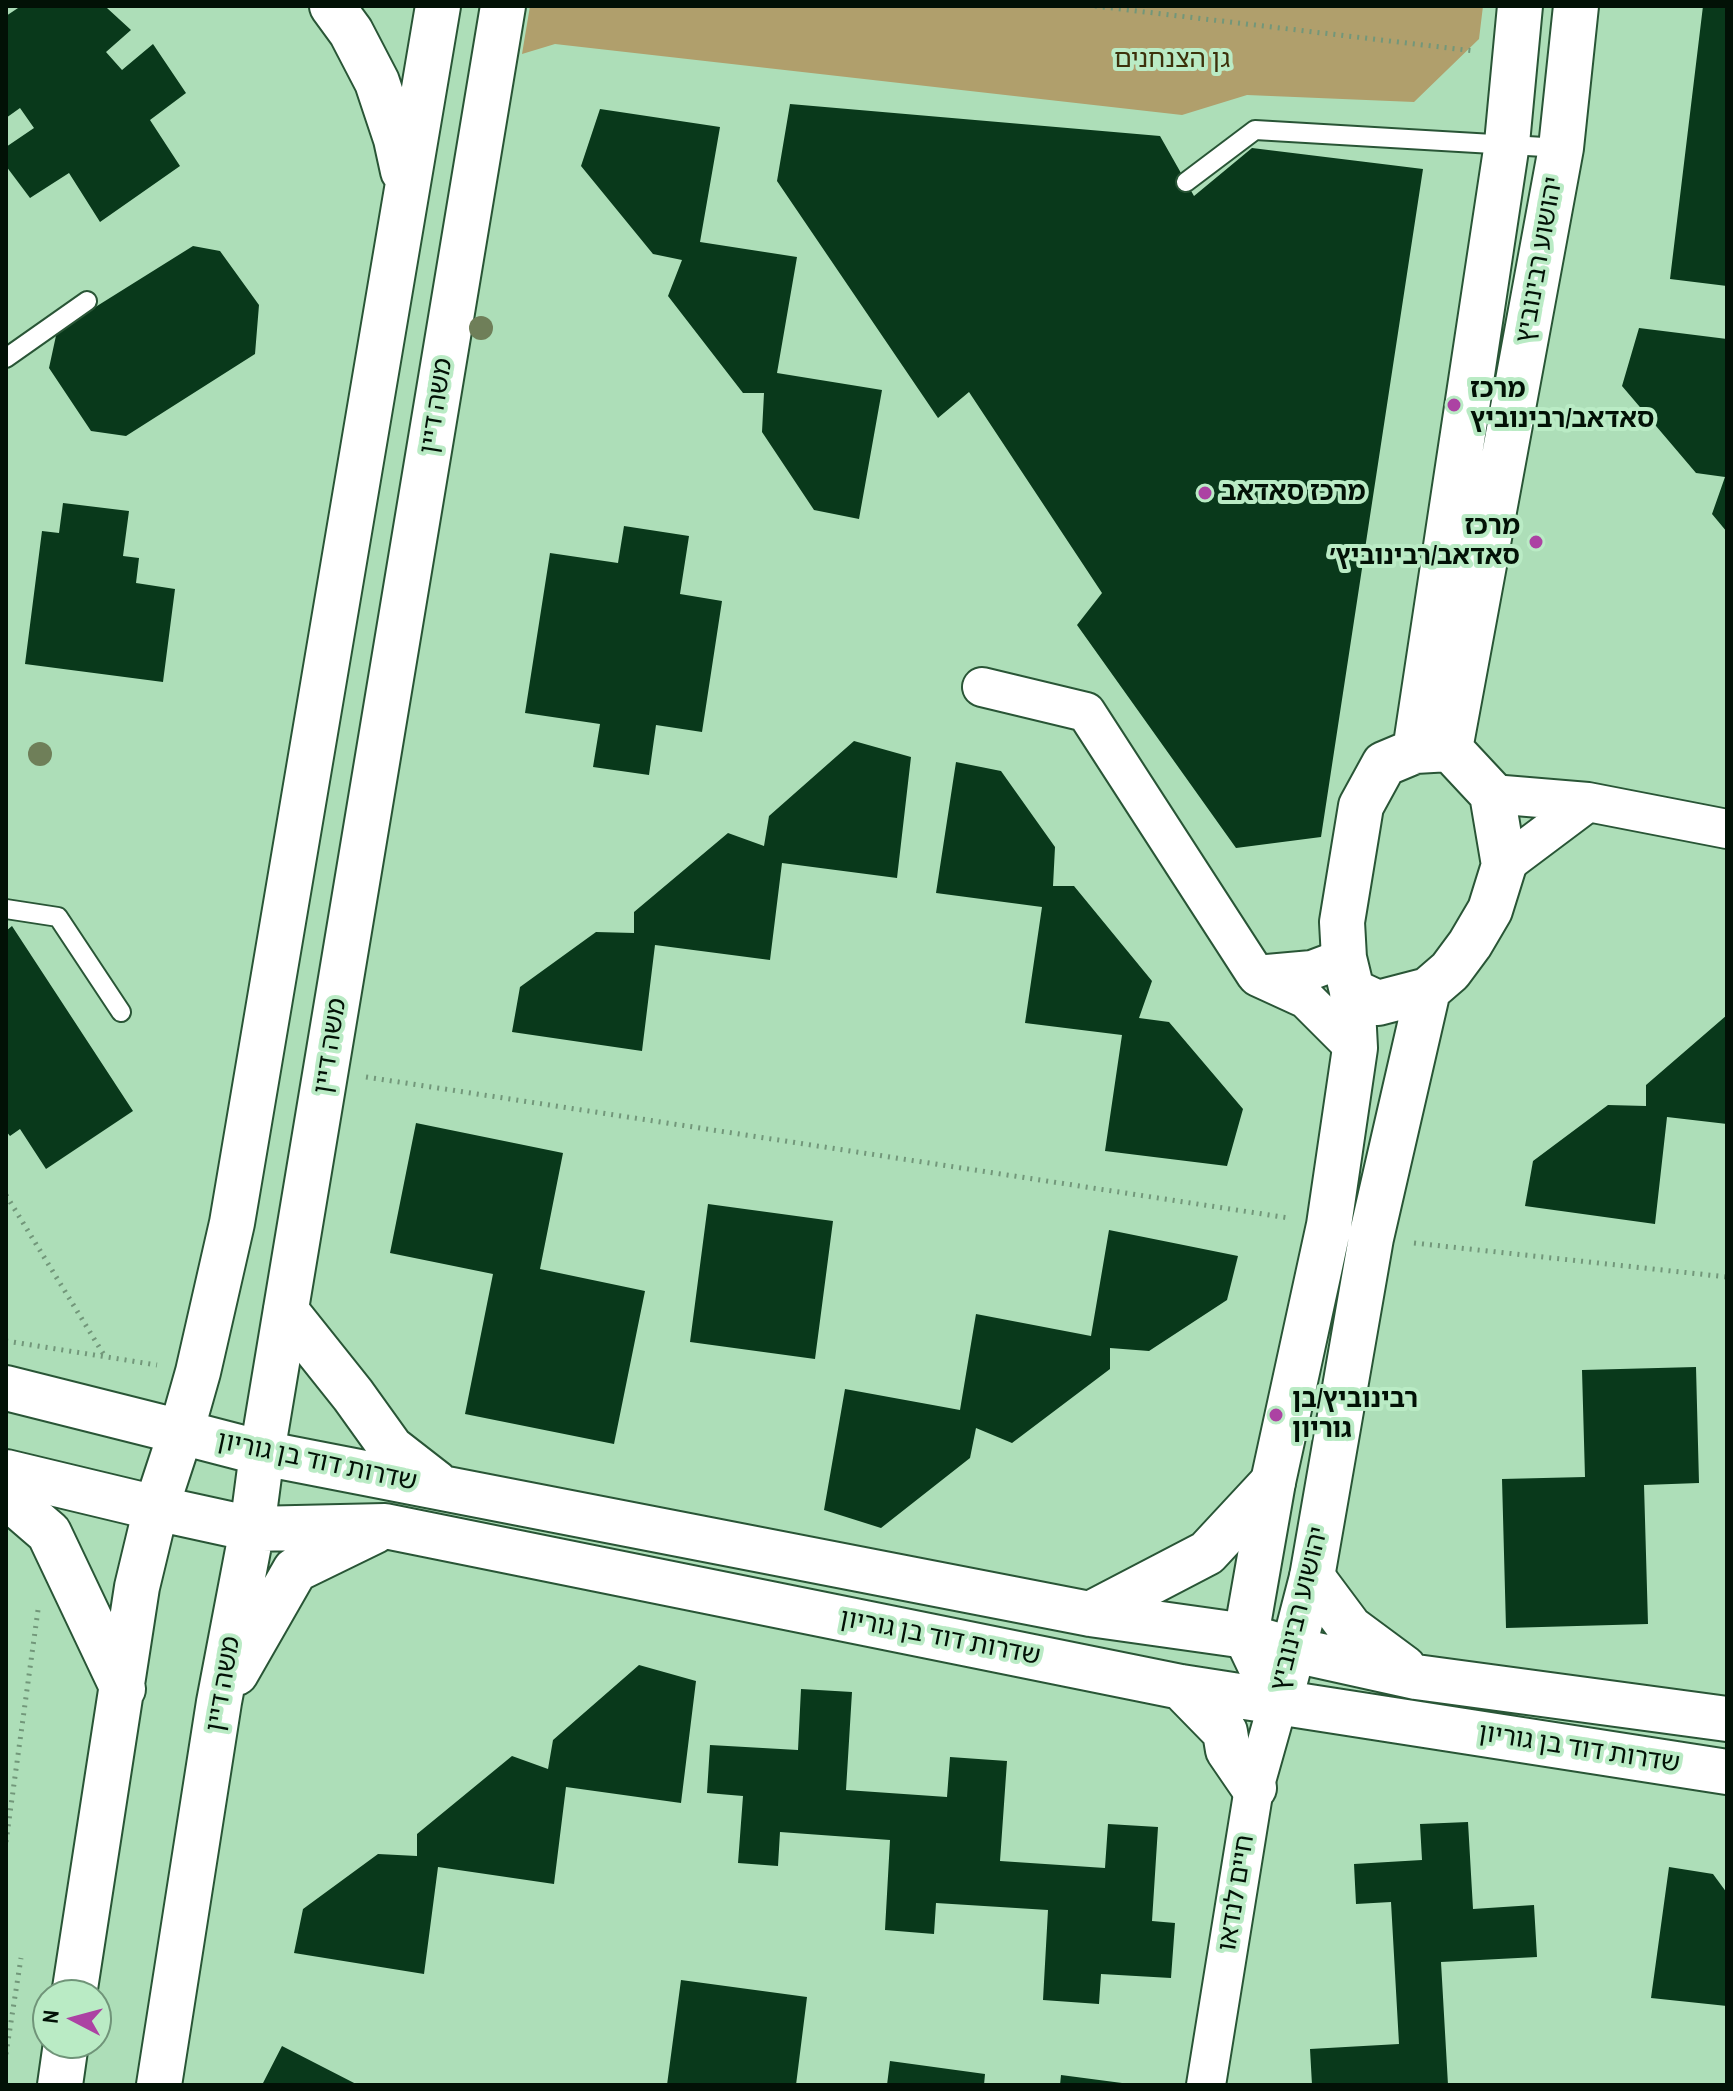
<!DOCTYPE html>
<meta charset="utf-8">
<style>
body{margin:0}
#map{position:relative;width:1733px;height:2091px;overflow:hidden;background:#addeb8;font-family:"Archivo Narrow",sans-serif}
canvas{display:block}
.frame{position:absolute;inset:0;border:8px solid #021106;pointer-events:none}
.north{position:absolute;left:32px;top:1979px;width:80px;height:80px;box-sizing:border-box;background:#baebc5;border:2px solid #709479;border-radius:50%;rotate:276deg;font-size:22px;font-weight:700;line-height:32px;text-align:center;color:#021106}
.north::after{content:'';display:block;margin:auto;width:28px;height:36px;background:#ac42a3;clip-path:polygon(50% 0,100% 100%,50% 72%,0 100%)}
</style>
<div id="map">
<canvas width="1733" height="2091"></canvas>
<div class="frame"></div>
<div class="north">N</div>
</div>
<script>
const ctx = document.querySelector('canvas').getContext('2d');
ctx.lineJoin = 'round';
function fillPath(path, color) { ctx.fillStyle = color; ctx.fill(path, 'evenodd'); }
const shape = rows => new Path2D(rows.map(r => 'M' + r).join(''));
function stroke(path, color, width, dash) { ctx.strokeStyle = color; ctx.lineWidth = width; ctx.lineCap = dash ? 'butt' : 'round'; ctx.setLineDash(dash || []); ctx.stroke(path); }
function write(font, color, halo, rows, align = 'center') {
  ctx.font = font + ' "Archivo Narrow","Noto Sans Hebrew",sans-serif'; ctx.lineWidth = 8; ctx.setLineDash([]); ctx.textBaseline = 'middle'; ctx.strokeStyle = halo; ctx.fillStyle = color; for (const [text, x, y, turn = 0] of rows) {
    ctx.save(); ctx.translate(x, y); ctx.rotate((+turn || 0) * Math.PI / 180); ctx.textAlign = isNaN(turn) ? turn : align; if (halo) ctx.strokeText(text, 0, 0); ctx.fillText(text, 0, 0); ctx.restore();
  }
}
const green = shape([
 [530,6,1483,6,1479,39,1414,102,1247,95,1182,115,555,44,522,54]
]);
const building = shape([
 [21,6,101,6,107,8,131,30,106,52,122,70,153,44,186,93,150,120,180,166,100,222,69,173,30,198,6,166,6,147,34,128,20,108,6,118,6,16],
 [1703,6,1727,6,1727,286,1670,279],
 [790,104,1160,136,1194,196,1252,148,1423,169,1321,837,1236,848,1077,625,1102,593,969,392,938,418,777,181],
 [600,109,720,127,700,242,797,257,777,373,882,390,859,519,814,510,762,432,764,393,743,393,668,296,682,260,653,254,581,166],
 [193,246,220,251,259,305,255,354,126,436,91,431,49,368,57,331],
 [1639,328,1727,339,1727,532,1712,514,1725,477,1696,473,1622,386],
 [63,503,129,511,123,556,139,558,136,583,175,589,163,682,25,664,42,531,59,533],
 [624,526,689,536,680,594,722,601,702,732,656,725,649,775,593,767,600,724,525,713,550,553,618,563],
 [854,741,911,757,897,878,782,863,770,960,655,945,642,1051,512,1032,520,987,596,932,634,933,634,912,728,833,764,846,769,816],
 [956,762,1001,771,1055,847,1053,886,1074,886,1152,981,1139,1018,1169,1022,1243,1109,1227,1166,1105,1151,1122,1035,1025,1023,1042,907,936,893],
 [12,926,133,1111,46,1169,20,1129,10,1136,6,1131,6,931],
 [1727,1015,1727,1124,1667,1117,1655,1224,1525,1206,1533,1161,1608,1105,1646,1106,1646,1085],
 [416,1123,563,1153,540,1269,645,1291,614,1444,465,1414,493,1274,390,1253],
 [708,1204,833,1221,815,1359,690,1342],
 [1109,1230,1238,1256,1227,1300,1149,1351,1110,1348,1110,1369,1012,1443,976,1428,970,1458,881,1528,824,1510,845,1389,960,1410,976,1314,1091,1336],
 [1696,1367,1699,1483,1644,1485,1648,1624,1506,1628,1502,1479,1585,1477,1582,1370],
 [639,1665,696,1681,681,1803,566,1787,554,1884,438,1867,424,1974,294,1953,303,1909,378,1854,417,1856,417,1834,512,1756,548,1769,553,1740],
 [801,1689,852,1692,846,1790,947,1797,950,1757,1007,1761,1000,1861,1105,1868,1108,1824,1158,1827,1152,1921,1175,1923,1171,1978,1101,1974,1099,2004,1043,2000,1048,1910,936,1903,934,1934,885,1930,890,1840,780,1832,778,1866,738,1863,743,1796,707,1793,710,1745,798,1750],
 [1468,1822,1473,1909,1534,1905,1537,1957,1441,1962,1448,2085,1312,2085,1310,2049,1399,2044,1391,1902,1356,1904,1354,1864,1422,1860,1420,1824],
 [1669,1867,1713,1874,1727,1893,1727,2006,1651,1998],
 [681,1980,807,1997,796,2085,667,2085],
 [282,2046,358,2085,262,2085],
 [890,2061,985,2074,984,2085,887,2085],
 [1061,2075,1122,2083,1122,2085,1060,2085]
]);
const path = shape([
 [1095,6,1474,51],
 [366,1077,1289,1218],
 [6,1195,104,1355],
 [1414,1243,1727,1277],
 [6,1341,157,1365],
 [6,1842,38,1610],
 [6,2054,21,1958]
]);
const service = shape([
 [1186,182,1255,130,1561,148],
 [6,358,87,301],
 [6,909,58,917,121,1012]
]);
const minor = shape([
 [982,687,1086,712,1256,975,1312,970,1344,958],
 [1492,794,1588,802,1727,829],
 [1504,865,1588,802],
 [1258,977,1306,999,1355,1048],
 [1206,2085,1254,1788,1278,1703]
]);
const tertiary = shape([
 [332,6,351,32,377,82,396,139,403,171],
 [1450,749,1561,148,1576,6],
 [1450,749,1492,794,1504,865,1490,910,1470,944,1450,971,1428,990,1378,1003,1352,991,1344,958,1342,922,1361,806,1384,764,1415,751,1450,749],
 [1415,751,1507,143,1520,6],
 [6,1388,181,1432,198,1372,232,1223,438,6],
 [262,1453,503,6],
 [6,1472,156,1508],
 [1284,1685,1312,1577,1371,1238,1428,990],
 [1278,1703,1246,1636,1273,1482,1329,1225,1355,1048,1352,991]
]);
const secondary = shape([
 [286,1311,353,1395,391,1448,436,1483],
 [6,1496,49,1533,123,1689],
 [156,1508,252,1529,385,1526,1181,1687,1727,1772],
 [1312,1577,1350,1628,1404,1668],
 [1090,1614,1207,1553,1273,1482],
 [236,1673,295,1570,375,1531],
 [1181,1687,1225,1732,1228,1750,1254,1788],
 [74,1995,137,1587,156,1508,181,1432,262,1453,1090,1614,1246,1636,1294,1650,1416,1677,1727,1719],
 [60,2085,66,2043],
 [159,2085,219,1702,252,1529,262,1453]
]);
const trees = [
 [481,328],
 [40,754]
];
const markers = [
 [1454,405,8,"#ac42a3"],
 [1205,493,8,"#ac42a3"],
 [1536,542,8,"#ac42a3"],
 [1276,1415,8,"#ac42a3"]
];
const parkNames = [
 ["גן הצנחנים",1172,60]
];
const streetNames = [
 ["יהושוע רבינוביץ",1540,260,-80],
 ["משה דיין",437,406,-81],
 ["משה דיין",331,1046,-81],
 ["שדרות דוד בן גוריון",317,1462,12],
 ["יהושוע רבינוביץ",1300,1609,-76],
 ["שדרות דוד בן גוריון",940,1638,11],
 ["משה דיין",224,1684,-80],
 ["שדרות דוד בן גוריון",1579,1749,9],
 ["חיים לנדאו",1237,1893,-81]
];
const poiNames = [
 ["מרכז",1470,390],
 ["סאדאב/רבינוביץ",1470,420],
 ["מרכז סאדאב",1221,493],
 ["מרכז",1520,527,"right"],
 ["סאדאב/רבינוביץ׳",1520,557,"right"],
 ["רבינוביץ/בן",1292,1400],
 ["גוריון",1292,1430]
];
fillPath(green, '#b09f6c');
fillPath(building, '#09391b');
stroke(service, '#295536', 22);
stroke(minor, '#295536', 42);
stroke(tertiary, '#295536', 48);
stroke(secondary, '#295536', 48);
stroke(path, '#72977a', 5, [2, 6]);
stroke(service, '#fff', 18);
stroke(minor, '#fff', 38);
stroke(tertiary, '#fff', 44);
stroke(secondary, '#fff', 44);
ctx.fillStyle = '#6f7f59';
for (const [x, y] of trees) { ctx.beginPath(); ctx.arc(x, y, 12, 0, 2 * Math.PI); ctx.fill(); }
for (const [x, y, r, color] of markers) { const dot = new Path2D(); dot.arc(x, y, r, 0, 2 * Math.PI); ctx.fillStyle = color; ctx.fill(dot); stroke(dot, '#baebc5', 3); }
write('26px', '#3d310b', '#baebc5', parkNames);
write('26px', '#021106', '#baebc5', streetNames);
write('bold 26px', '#021106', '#baebc5', poiNames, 'left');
</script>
